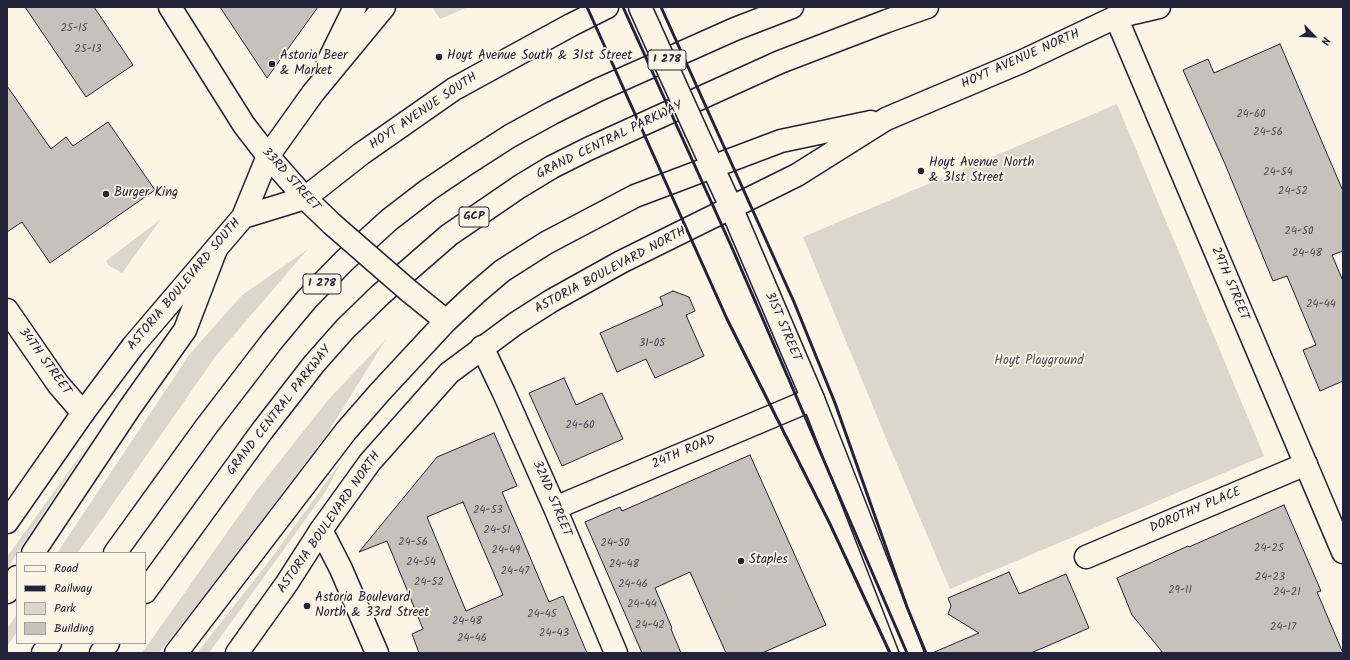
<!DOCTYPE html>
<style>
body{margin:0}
#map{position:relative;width:1350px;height:660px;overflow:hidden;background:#fcf5e5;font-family:Kalam,sans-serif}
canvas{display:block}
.frame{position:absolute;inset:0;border:8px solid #22223b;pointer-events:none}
.legend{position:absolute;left:16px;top:552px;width:130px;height:92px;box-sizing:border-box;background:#fcf5e5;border:1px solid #a5a1a1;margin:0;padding:5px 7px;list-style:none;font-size:12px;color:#22223b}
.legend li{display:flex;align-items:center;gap:8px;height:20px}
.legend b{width:20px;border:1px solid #a5a1a1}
.north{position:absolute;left:1294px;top:16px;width:40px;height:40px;-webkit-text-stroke:3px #fcf5e5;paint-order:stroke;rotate:114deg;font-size:11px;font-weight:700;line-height:16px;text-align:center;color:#22223b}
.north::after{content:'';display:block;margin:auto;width:14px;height:18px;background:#22223b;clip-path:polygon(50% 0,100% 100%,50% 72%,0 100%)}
</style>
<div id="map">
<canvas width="1350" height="660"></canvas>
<div class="frame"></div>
<ul class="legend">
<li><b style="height:5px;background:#fcf5e5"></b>Road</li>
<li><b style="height:5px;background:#22223b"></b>Railway</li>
<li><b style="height:11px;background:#dcd6cc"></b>Park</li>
<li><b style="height:11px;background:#c6c1bb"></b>Building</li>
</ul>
<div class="north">N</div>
</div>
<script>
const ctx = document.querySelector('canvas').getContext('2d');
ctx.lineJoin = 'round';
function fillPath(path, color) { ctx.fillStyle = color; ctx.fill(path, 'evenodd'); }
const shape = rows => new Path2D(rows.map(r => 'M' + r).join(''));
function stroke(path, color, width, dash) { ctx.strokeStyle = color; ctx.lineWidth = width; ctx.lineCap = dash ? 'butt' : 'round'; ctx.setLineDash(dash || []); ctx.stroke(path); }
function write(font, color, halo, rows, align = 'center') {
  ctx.font = font + ' Kalam,sans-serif'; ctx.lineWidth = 3.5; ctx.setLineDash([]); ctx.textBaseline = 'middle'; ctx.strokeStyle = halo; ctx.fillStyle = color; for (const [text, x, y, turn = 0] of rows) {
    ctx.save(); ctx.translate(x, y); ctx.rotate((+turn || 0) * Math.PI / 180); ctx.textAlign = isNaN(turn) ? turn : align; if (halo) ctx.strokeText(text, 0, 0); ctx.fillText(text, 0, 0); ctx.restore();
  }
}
const green = shape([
 [432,7,468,7,440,19],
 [1117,104,1264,456,950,589,888,443,803,237],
 [161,219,122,273,108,265,106,261],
 [308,249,215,357,103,518,77,553,57,553,189,355,241,296],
 [386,339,327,434,206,593,159,653,142,653,257,490,328,400],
 [97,432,17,553,7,570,7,557],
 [341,462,326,491,209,653,197,653,270,560],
 [17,614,17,632,7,646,7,629]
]);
const building = shape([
 [25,7,94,7,133,65,86,97,25,7],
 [220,7,318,7,267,78,220,7],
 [1280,44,1343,191,1343,251,1332,255,1343,281,1343,381,1320,391,1303,350,1316,345,1287,276,1273,281,1225,164,1183,70,1208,59,1214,73,1280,44],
 [7,86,51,149,66,137,73,146,108,122,155,190,50,263,22,222,7,232,7,86],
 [673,291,689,297,695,311,686,315,704,356,655,378,646,359,617,372,600,333,663,305,660,297,673,291],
 [564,378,576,405,602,393,623,439,562,466,529,393,564,378],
 [494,433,517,486,502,492,519,531,549,602,563,596,587,653,419,653,412,634,423,629,387,541,359,552,437,457,494,433],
 [463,502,503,595,466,611,427,517,463,502],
 [750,455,826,625,762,653,726,653,690,572,655,588,672,628,671,629,681,653,642,653,585,522,620,507,622,511,750,455],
 [1284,505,1321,591,1317,592,1343,653,1163,653,1132,615,1117,578,1188,546,1189,547,1284,505],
 [1009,572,1019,594,1066,574,1089,628,1031,653,932,653,979,633,948,614,951,606,948,598,1009,572]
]);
const minor = shape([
 [7,310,58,384,83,413],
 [482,347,504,393,555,508,616,653],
 [555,508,813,399],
 [321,530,341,569,377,653],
 [1086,557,1306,464]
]);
const tertiary = shape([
 [1116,17,1343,552],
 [731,207,813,399,912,653]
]);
const secondary = shape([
 [170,7,244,125,268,156,305,198,332,224],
 [640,7,649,27],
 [328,62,355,7],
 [696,131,731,207],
 [243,217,305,198,361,154,454,89,571,25,607,7],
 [409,291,446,321,475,294,502,271,546,243,635,196,781,141,871,122],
 [7,522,83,413,133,346,243,217,268,156,313,93,384,7],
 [237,653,287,583,321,530,370,462,449,373,515,324,551,301,621,262,797,175,886,119,1023,61,1116,17,1159,7]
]);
const motorway = shape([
 [1116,17,1128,7],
 [33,553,129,409,185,330,216,249],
 [115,553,206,427,272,341,307,299,344,261,389,220,428,190,468,163,510,136,552,113,598,90,735,29,792,7],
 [7,592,17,577],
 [145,592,262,431,314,364,345,329,380,295,449,235,519,187,552,167,588,149,780,62,887,21,927,7],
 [43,653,50,643],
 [101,653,108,643],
 [176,653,346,431,380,392,446,321]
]);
const rail = shape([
 [587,7,727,319,830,524,890,653],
 [623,7,733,250,907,653],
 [661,7,794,302,835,403,907,607,926,653]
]);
const secondaryBridge = shape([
 [649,27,696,131],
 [332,224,409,291]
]);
const markers = [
 [439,57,4,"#22223b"],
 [272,64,4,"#22223b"],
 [921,171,4,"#22223b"],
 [106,194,4,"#22223b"],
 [741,561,4,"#22223b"],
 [307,606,4,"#22223b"]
];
const numberNames = [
 ["25-15",74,29],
 ["25-13",88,50],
 ["24-60",1251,115],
 ["24-56",1268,133],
 ["24-54",1278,173],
 ["24-52",1293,192],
 ["24-50",1299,232],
 ["24-48",1307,254],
 ["24-44",1321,305],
 ["31-05",652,344],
 ["24-60",580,426],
 ["24-53",488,511],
 ["24-51",497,531],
 ["24-56",413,543],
 ["24-50",615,544],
 ["24-25",1269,549],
 ["24-49",506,551],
 ["24-54",421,563],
 ["24-48",624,565],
 ["24-47",515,572],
 ["24-23",1270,578],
 ["24-52",429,583],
 ["24-46",633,585],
 ["29-11",1180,591],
 ["24-21",1287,593],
 ["24-44",642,605],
 ["24-45",542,615],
 ["24-48",467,622],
 ["24-42",650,626],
 ["24-17",1283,628],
 ["24-43",554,634],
 ["24-46",472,639]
];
const shields = [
 [667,60,38],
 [474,217,30],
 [322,284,38]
];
const shieldNames = [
 ["I 278",667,60],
 ["GCP",474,217],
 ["I 278",322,284]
];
const poiNames = [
 ["Astoria Beer",280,57],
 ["& Market",280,72],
 ["Hoyt Avenue South & 31st Street",447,57],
 ["Hoyt Avenue North",929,164],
 ["& 31st Street",929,179],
 ["Burger King",114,194],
 ["Staples",749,561],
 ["Astoria Boulevard",315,599],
 ["North & 33rd Street",315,614]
];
const streetNames = [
 ["HOYT AVENUE NORTH",1021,60,-24],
 ["HOYT AVENUE SOUTH",424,112,-34],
 ["GRAND CENTRAL PARKWAY",610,141,-26],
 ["33RD STREET",290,180,48],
 ["ASTORIA BOULEVARD NORTH",611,271,-28],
 ["29TH STREET",1229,284,67],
 ["ASTORIA BOULEVARD SOUTH",185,285,-50],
 ["31ST STREET",782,327,67],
 ["34TH STREET",44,362,54],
 ["GRAND CENTRAL PARKWAY",280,411,-52],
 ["24TH ROAD",684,453,-23],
 ["32ND STREET",551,499,67],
 ["DOROTHY PLACE",1196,511,-23],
 ["ASTORIA BOULEVARD NORTH",330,523,-55]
];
const parkNames = [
 ["Hoyt Playground",1039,362]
];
fillPath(green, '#dcd6cc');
fillPath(building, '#c6c1bb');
stroke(building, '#22223b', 1);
stroke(minor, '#22223b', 25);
stroke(tertiary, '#22223b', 25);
stroke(secondary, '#22223b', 25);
stroke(motorway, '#22223b', 25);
stroke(minor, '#fcf5e5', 22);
stroke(tertiary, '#fcf5e5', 22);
stroke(secondary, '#fcf5e5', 22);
stroke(motorway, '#fcf5e5', 22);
stroke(rail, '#22223b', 3);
stroke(secondaryBridge, '#22223b', 25, []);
stroke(secondaryBridge, '#fcf5e5', 22);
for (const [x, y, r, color] of markers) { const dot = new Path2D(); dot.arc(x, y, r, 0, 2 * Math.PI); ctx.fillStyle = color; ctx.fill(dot); stroke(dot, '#fcf5e5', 1.5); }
write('11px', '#4b4a5b', null, numberNames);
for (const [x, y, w] of shields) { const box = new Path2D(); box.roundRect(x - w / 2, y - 10, w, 20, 3); ctx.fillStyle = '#fcf5e5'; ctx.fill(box); stroke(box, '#22223b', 1); }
write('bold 12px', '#22223b', null, shieldNames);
write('13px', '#22223b', '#fcf5e5', poiNames, 'left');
write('13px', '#22223b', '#fcf5e5', streetNames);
write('13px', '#504f5f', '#fcf5e5', parkNames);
</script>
